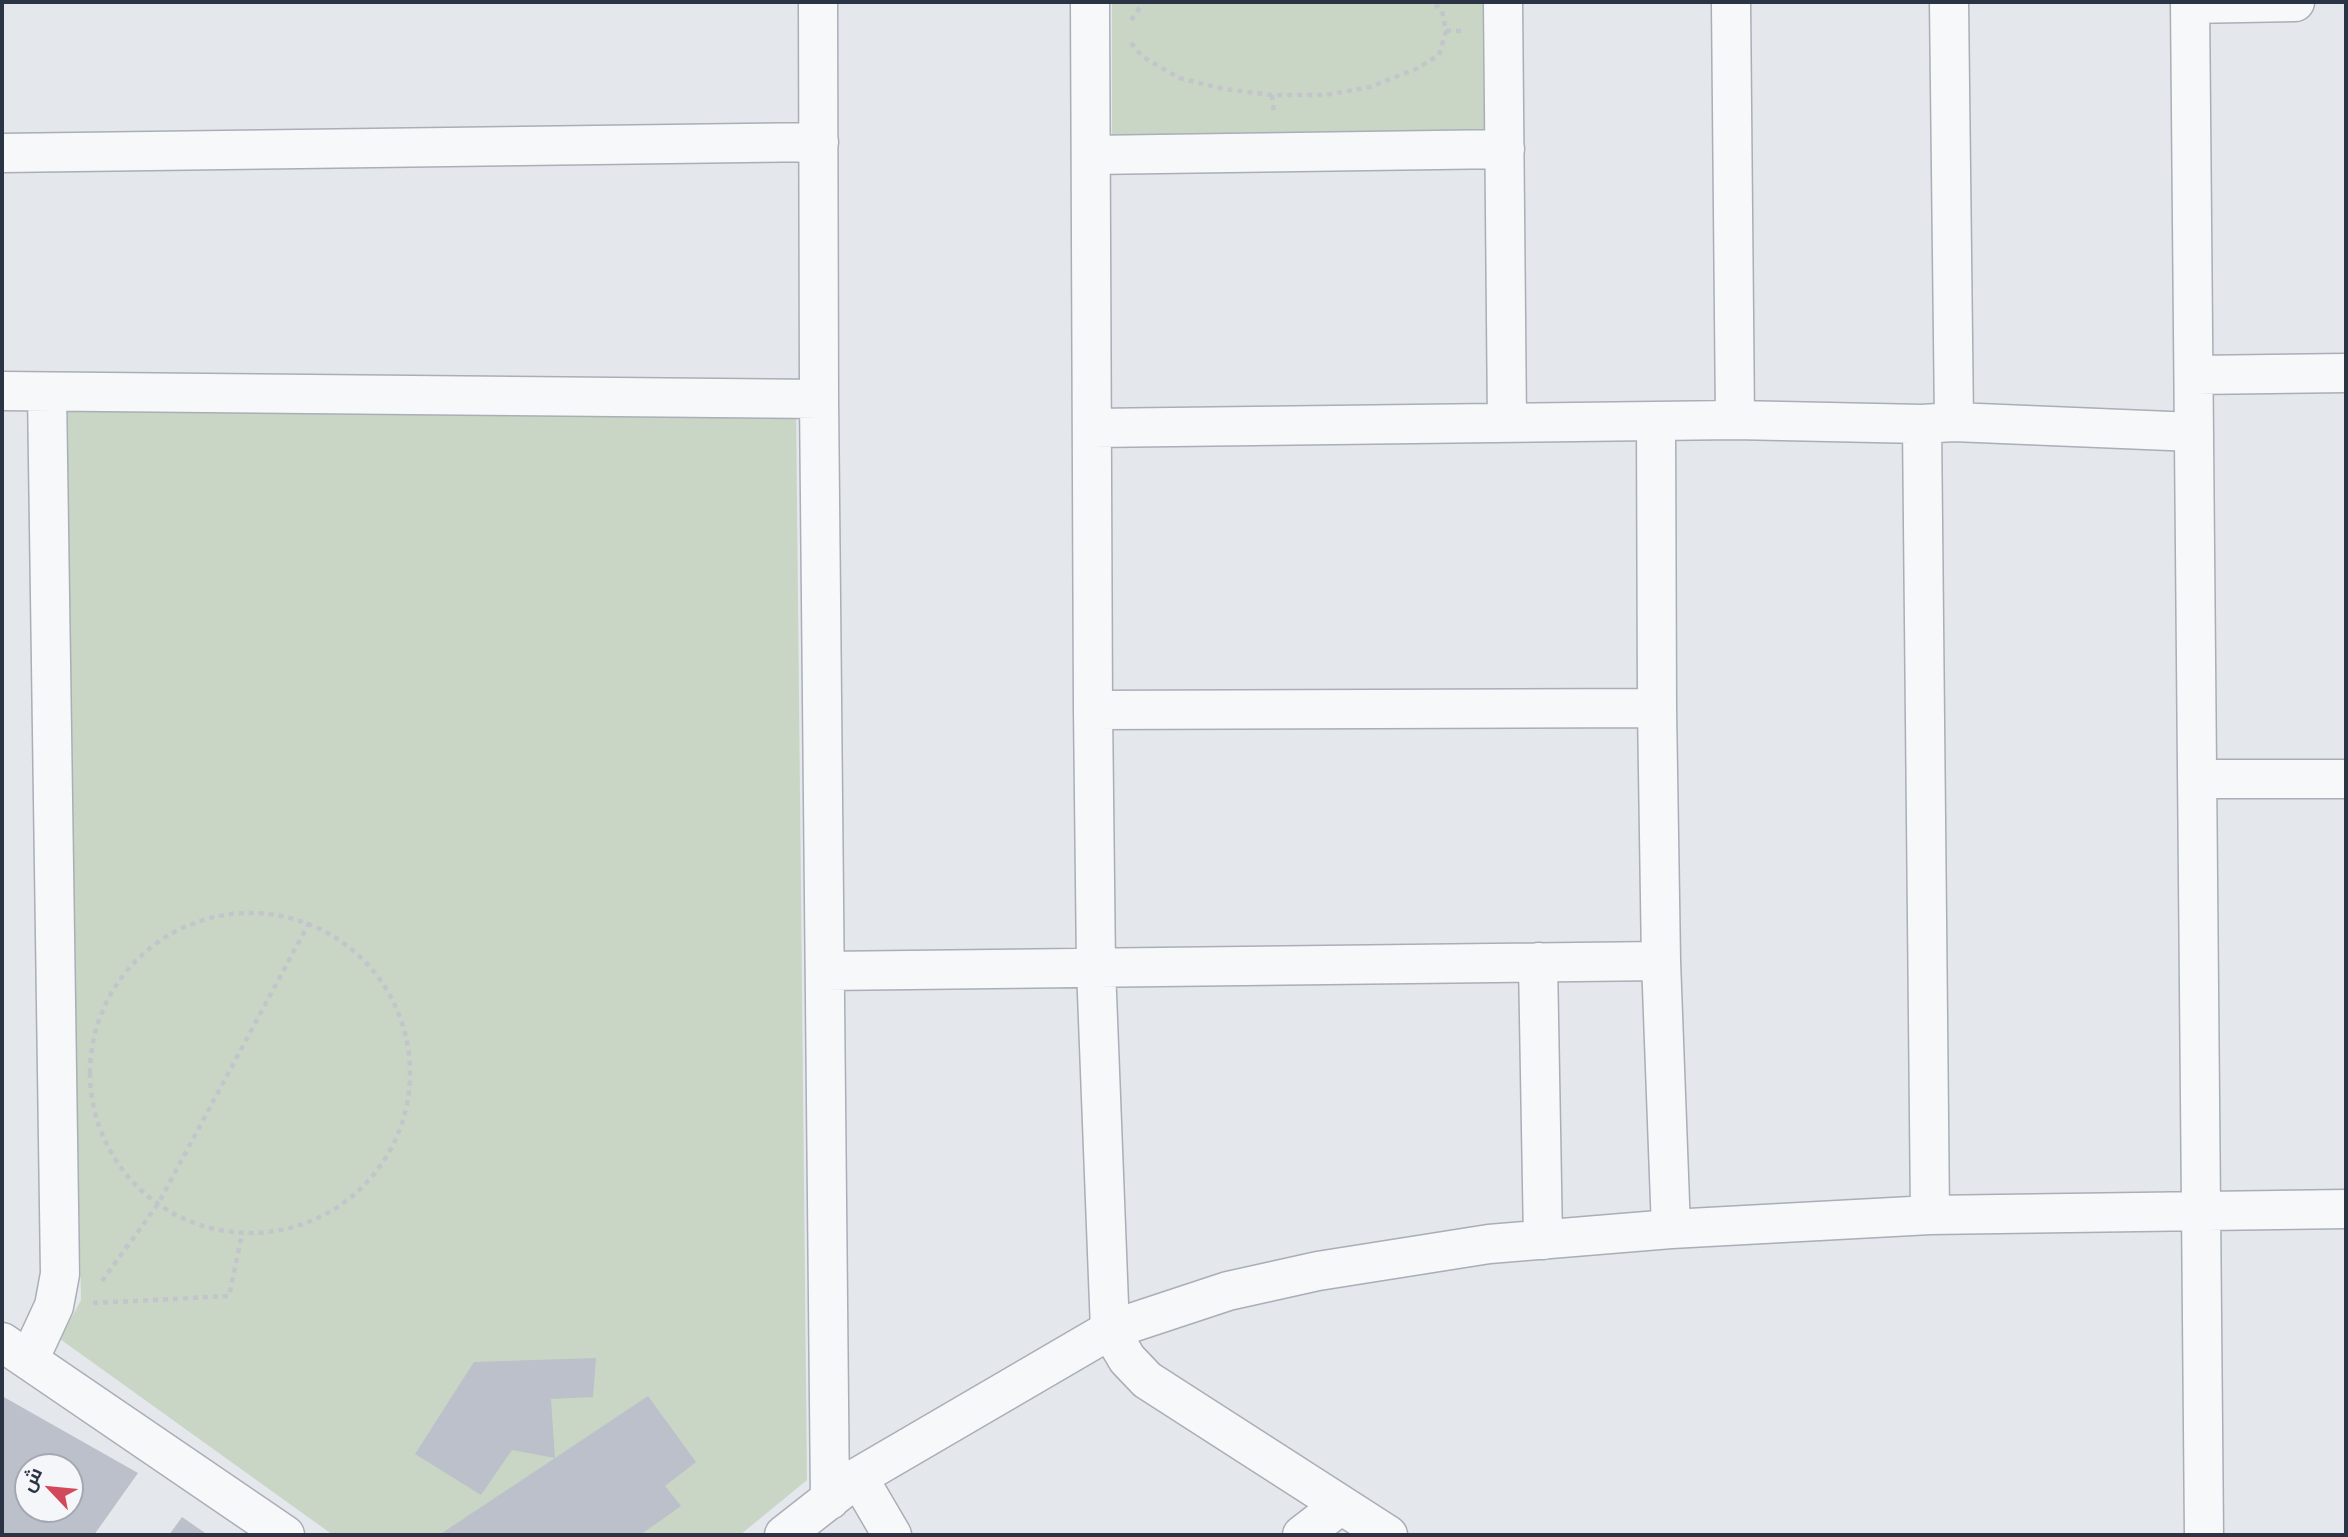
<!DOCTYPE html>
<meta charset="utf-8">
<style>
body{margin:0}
#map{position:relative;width:2348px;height:1537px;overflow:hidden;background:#e4e7ec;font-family:"DM Sans",Cairo,sans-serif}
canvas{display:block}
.frame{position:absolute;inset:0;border:4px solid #2b3445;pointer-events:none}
.north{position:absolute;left:14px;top:1453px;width:70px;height:70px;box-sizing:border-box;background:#f4f6f9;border:2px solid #a4a8b1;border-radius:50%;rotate:296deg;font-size:19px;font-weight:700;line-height:28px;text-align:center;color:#2b3445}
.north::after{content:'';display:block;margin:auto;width:24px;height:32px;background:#d1495b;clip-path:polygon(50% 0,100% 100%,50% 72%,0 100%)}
</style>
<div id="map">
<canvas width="2348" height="1537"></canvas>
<div class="frame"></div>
<div class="north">ش</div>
</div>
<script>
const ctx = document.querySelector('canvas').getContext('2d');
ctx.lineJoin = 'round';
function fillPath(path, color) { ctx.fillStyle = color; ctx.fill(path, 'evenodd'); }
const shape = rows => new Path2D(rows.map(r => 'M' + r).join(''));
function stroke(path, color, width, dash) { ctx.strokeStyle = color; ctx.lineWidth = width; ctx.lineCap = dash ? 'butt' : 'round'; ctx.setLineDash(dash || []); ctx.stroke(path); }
const green = shape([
 [1112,2,1489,2,1489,134,1112,136],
 [796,403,807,1480,740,1535,333,1535,60,1339,81,1300,62,409]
]);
const building = shape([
 [596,1358,593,1397,551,1399,555,1458,648,1396,696,1462,665,1486,681,1506,640,1535,439,1535,555,1458,512,1450,481,1495,415,1454,474,1362],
 [2,1396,138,1473,94,1535,2,1535],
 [28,1467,70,1467,70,1509,28,1509],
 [182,1517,208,1535,169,1535]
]);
const path = shape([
 [1131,20,1144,2],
 [1446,31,1463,31],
 [1131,43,1143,57,1179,78,1224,89,1272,95,1325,95,1370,87,1416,69,1439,55,1446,31,1442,11,1433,2],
 [1272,95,1274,112],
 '90 1073a160 160 0 1 1 320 0a160 160 0 1 1-320 0Z',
 [102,1281,158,1204,309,923],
 [93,1303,229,1296,242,1234]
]);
const minor = shape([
 [818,2,819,399,830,1500],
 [1090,2,1093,710,1096,968,1110,1330,1127,1359,1147,1380,1388,1535],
 [1503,2,1507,423],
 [1731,2,1735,420],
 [1949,2,1954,422],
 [2190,2,2204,1535],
 [2190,4,2295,2],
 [2,153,819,142],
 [1091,155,1505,149],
 [2194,375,2346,373],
 [2,391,819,399],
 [1656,421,1657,708,1661,961,1671,1229],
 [1922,424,1930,1215],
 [1093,428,1735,420,1922,424,1954,422,2194,432],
 [1093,710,1657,708],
 [2197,779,2346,779],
 [1538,962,1543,1240],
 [826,971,1661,961],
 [2,1342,285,1535],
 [29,1360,54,1306,60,1274,47,392],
 [858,1477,892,1535],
 [784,1535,858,1477,1110,1330,1228,1291,1318,1271,1489,1244,1671,1229,1930,1215,2346,1209],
 [1302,1535,1341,1505]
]);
fillPath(green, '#c9d6c5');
fillPath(building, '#bbc0ca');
stroke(minor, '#a9aeb7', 41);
stroke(path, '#c2c5cb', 4.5, [5, 5]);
stroke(minor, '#f7f8fa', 38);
</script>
